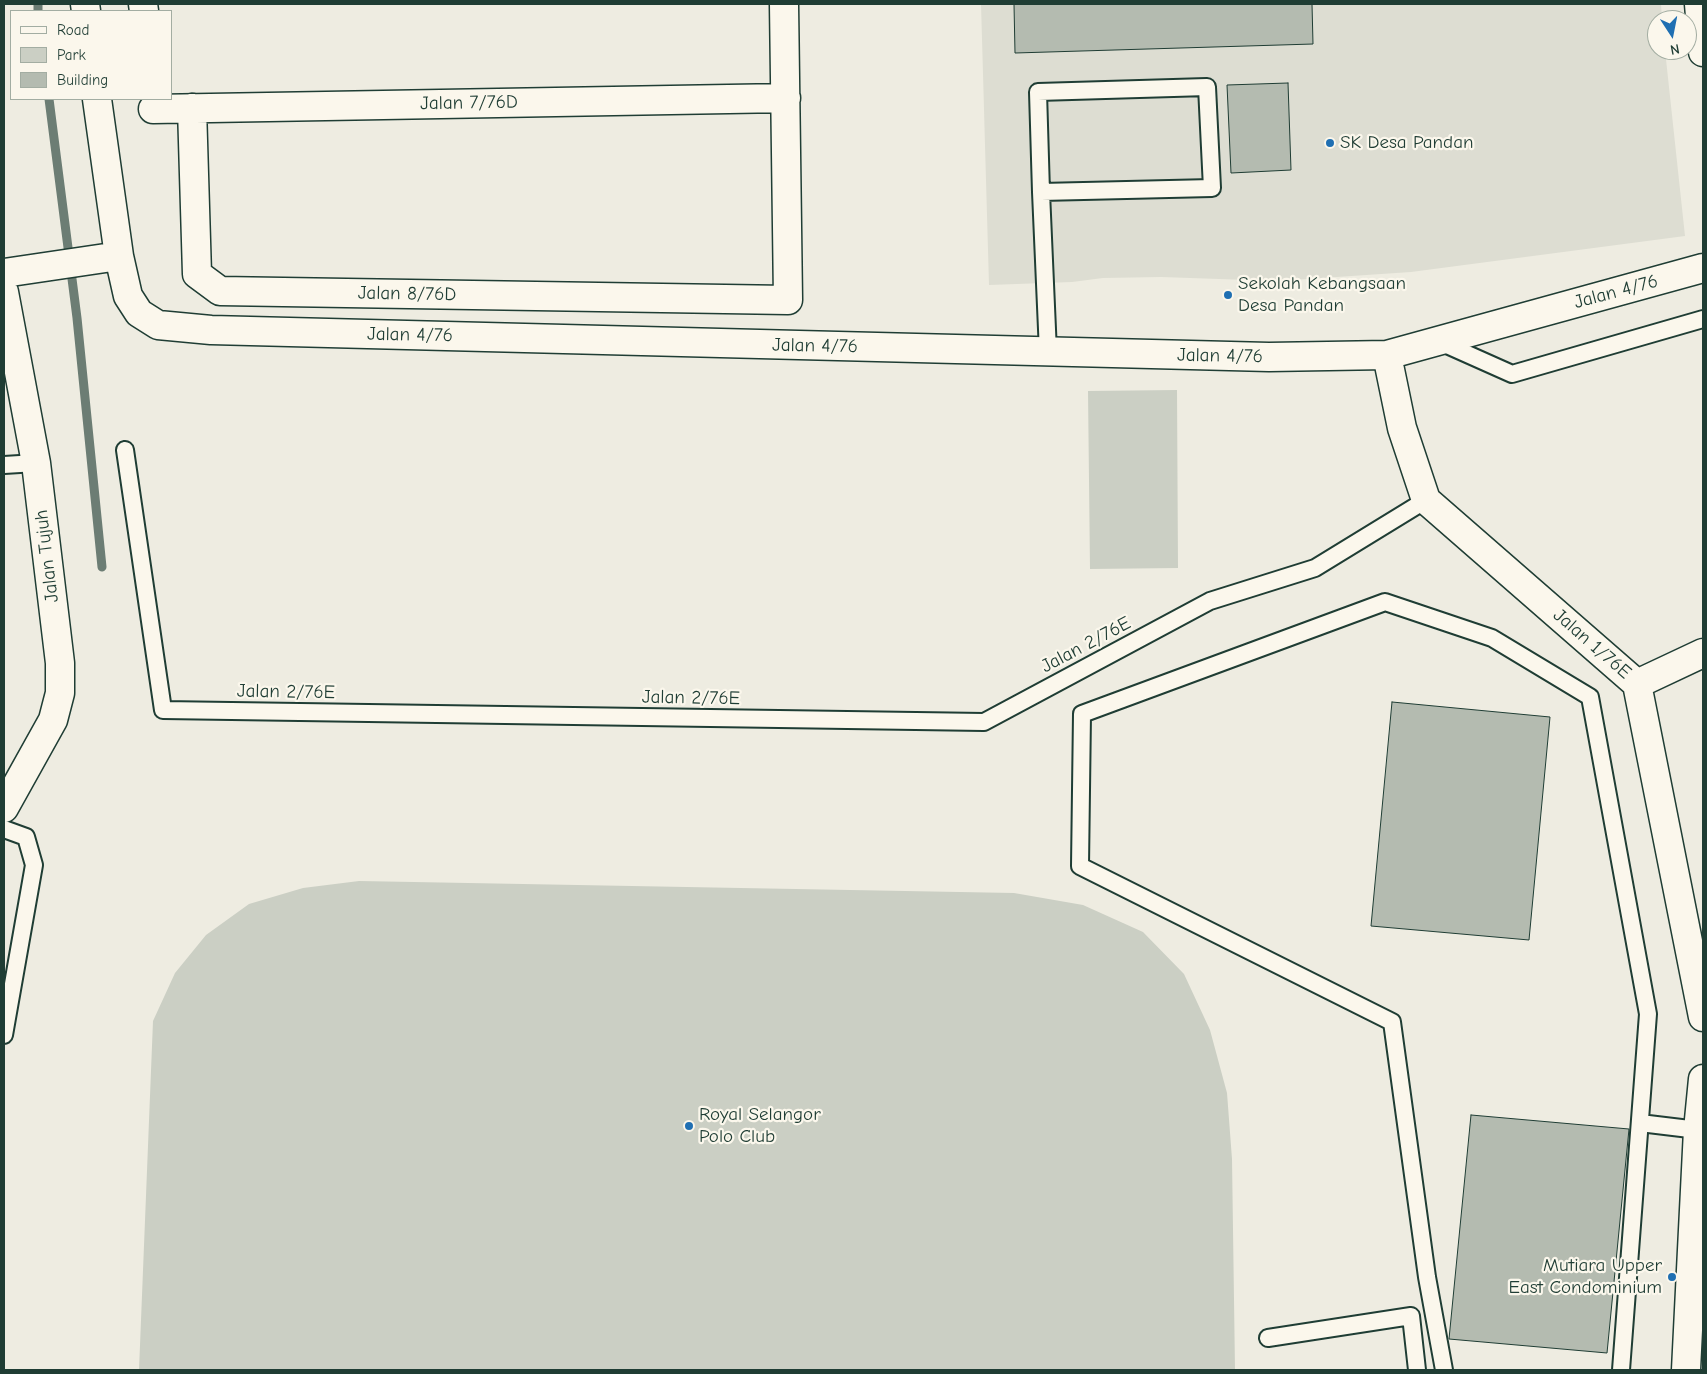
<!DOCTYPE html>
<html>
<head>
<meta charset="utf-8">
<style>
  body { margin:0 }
  #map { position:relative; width:1707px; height:1374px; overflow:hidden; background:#eeece1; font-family:"Comic Neue",sans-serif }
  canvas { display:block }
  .frame { position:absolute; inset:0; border:5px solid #1f3d34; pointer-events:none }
  .legend { position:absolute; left:10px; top:10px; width:162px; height:90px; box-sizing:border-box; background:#fbf7ec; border:1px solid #a3ada2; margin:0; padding:6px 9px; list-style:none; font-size:15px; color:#1f3d34 }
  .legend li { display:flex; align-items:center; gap:10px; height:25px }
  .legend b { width:25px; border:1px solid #a3ada2 }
  .north { position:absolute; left:1647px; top:10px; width:50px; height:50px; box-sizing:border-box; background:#fbf7ec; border:1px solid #a3ada2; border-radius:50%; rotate:169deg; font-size:14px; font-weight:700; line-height:20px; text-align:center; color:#1f3d34 }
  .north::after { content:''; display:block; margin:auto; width:18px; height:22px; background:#1f6fb2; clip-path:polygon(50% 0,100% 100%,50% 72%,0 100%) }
</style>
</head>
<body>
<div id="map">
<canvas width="1707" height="1374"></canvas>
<div class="frame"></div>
<ul class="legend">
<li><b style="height:6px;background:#fbf7ec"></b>Road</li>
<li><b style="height:14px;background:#cbcfc4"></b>Park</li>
<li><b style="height:14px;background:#b4bbb0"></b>Building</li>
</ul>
<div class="north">N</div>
</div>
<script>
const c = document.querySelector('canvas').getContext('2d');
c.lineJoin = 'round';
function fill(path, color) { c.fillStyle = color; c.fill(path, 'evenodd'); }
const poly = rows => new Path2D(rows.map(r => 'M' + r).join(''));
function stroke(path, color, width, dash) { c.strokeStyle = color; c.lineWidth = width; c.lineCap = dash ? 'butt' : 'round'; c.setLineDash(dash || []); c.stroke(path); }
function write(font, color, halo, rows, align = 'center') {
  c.font = font + ' "Comic Neue",sans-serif'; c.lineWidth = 4.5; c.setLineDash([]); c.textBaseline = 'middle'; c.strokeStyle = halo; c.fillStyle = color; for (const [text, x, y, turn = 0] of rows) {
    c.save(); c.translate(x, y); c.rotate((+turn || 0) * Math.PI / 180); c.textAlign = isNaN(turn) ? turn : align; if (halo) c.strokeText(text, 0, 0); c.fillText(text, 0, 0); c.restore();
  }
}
const built = poly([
  [981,4,1661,4,1662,20,1657,20,1657,50,1665,50,1685,236,1411,272,1277,281,1161,277,1103,278,1072,282,989,285]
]);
const green = poly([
  [1177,390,1178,568,1090,569,1088,391],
  [359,881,1014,893,1083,905,1143,932,1184,974,1210,1030,1227,1093,1232,1159,1235,1370,139,1370,153,1021,175,973,206,935,249,904,303,888]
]);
const stream = poly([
  [38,4,38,11],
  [49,99,77,318,102,567]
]);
const building = poly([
  [1014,4,1312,4,1313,44,1015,53,1014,4],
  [1288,83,1291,170,1231,173,1227,85,1288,83],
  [1392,702,1550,717,1529,940,1371,926,1392,702],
  [1471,1115,1629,1129,1607,1353,1449,1339,1471,1115]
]);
const service = poly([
  [1041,192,1212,188,1207,87,1038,92,1041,192,1048,352],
  [1438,341,1512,374,1703,319],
  [125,450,163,710,984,722,1210,601,1315,568,1426,500],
  [4,465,36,463],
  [4,829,26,837,34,865,4,1035],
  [1640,1123,1698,1130],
  [1268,1338,1411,1316,1417,1370],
  [1444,1370,1427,1277,1392,1022,1080,866,1082,714,1385,602,1492,638,1590,697,1648,1014,1621,1370]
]);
const minor = poly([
  [85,4,86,11],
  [143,4,144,11],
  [1699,4,1703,52],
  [97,99,119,256,128,296,139,313,158,325,211,330,1269,357,1387,355,1703,268],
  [192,108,197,274,220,291,788,300,784,4],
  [153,109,786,98],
  [4,273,119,256],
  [4,292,36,463,60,663,60,693,53,720,4,808],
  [1387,355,1402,428,1426,500,1637,684,1703,1017],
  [1637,684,1703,653],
  [1686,1370,1698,1130,1703,1079]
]);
const markers = [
  [1330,143,5,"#1f6fb2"],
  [1228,295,5,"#1f6fb2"],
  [689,1126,5,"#1f6fb2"],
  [1672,1277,5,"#1f6fb2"]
];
const streetNames = [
  ["Jalan 7/76D",469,103,-1],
  ["Jalan 4/76",1616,292,-15],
  ["Jalan 8/76D",407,294,1],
  ["Jalan 4/76",410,335,1],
  ["Jalan 4/76",815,346,1],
  ["Jalan 4/76",1220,356,1],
  ["Jalan Tujuh",47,556,-97],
  ["Jalan 1/76E",1592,644,41],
  ["Jalan 2/76E",1086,645,-28],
  ["Jalan 2/76E",286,692,1],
  ["Jalan 2/76E",691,698,1]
];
const poiNames = [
  ["SK Desa Pandan",1340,143],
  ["Sekolah Kebangsaan",1238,284],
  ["Desa Pandan",1238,306],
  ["Royal Selangor",699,1115],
  ["Polo Club",699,1137],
  ["Mutiara Upper",1662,1266,"right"],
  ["East Condominium",1662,1288,"right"]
];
fill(built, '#ddddd2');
fill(green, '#cbcfc4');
stroke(stream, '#6c7d74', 9);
fill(building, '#b4bbb0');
stroke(building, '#1f3d34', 1);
stroke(service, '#1f3d34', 20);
stroke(minor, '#1f3d34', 31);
stroke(service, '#fbf7ec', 16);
stroke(minor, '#fbf7ec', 28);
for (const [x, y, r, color] of markers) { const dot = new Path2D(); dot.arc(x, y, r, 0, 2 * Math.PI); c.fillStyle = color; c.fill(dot); stroke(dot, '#fbf7ec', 2); }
write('19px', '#1f3d34', '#fbf7ec', streetNames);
write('19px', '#1f3d34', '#fbf7ec', poiNames, 'left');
</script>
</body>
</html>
